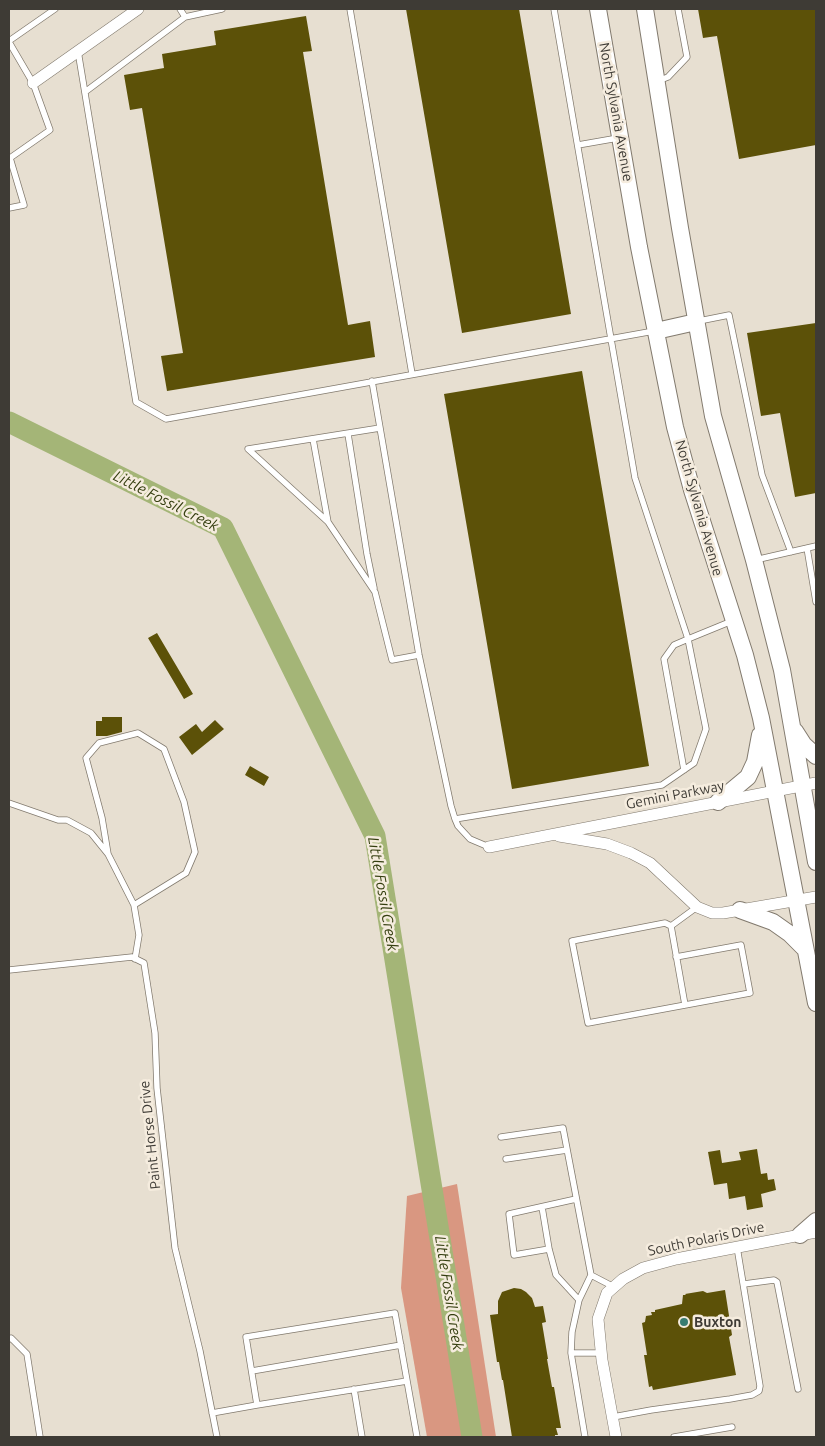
<!DOCTYPE html>
<html>
<head>
<meta charset="utf-8">
<style>
  body { margin:0 }
  #map { position:relative; width:825px; height:1446px; overflow:hidden; background:#e7dfd1; font-family:Ubuntu,sans-serif }
  canvas { display:block }
  .frame { position:absolute; inset:0; border:10px solid #3e3b35; pointer-events:none }
</style>
</head>
<body>
<div id="map">
<canvas width="825" height="1446"></canvas>
<div class="frame"></div>
</div>
<script>
const c = document.querySelector('canvas').getContext('2d');
c.lineJoin = 'round';
function fill(path, color) { c.fillStyle = color; c.fill(path, 'evenodd'); }
const poly = rows => new Path2D(rows.map(r => 'M' + r).join(''));
function stroke(path, color, width, dash) { c.strokeStyle = color; c.lineWidth = width; c.lineCap = dash ? 'butt' : 'round'; c.setLineDash(dash || []); c.stroke(path); }
function write(font, color, halo, rows, align = 'center') {
  c.font = font + ' Ubuntu,sans-serif'; c.lineWidth = 5; c.setLineDash([]); c.textBaseline = 'middle'; c.strokeStyle = halo; c.fillStyle = color; for (const [text, x, y, turn = 0] of rows) {
    c.save(); c.translate(x, y); c.rotate((+turn || 0) * Math.PI / 180); c.textAlign = isNaN(turn) ? turn : align; if (halo) c.strokeText(text, 0, 0); c.fillText(text, 0, 0); c.restore();
  }
}
const forest = poly([
  [457,1184,496,1437,427,1437,401,1288,407,1196]
]);
const river = poly([
  [9,422,223,528,375,836,472,1437]
]);
const building = poly([
  [406,9,519,9,571,314,462,333],
  [698,9,816,9,816,145,739,159,717,36,703,38],
  [306,16,312,51,303,52,348,325,370,321,375,357,167,391,161,356,183,353,142,108,130,110,124,75,164,68,162,54,216,45,214,31],
  [816,323,816,493,795,497,780,413,761,416,747,333],
  [582,371,649,766,512,789,444,394],
  [157,633,193,694,184,699,148,638],
  [102,717,122,717,122,732,107,736,96,736,96,721,102,721],
  [215,720,224,729,192,755,179,737,196,724,202,732],
  [250,766,269,777,264,786,245,775],
  [757,1149,761,1174,767,1173,768,1180,774,1179,776,1190,761,1194,763,1207,747,1210,745,1196,729,1199,727,1183,714,1185,708,1152,720,1150,722,1163,741,1160,739,1152],
  [514,1288,521,1289,526,1292,532,1298,535,1307,543,1306,546,1322,542,1323,548,1359,547,1359,552,1387,554,1387,561,1428,556,1428,558,1435,555,1435,555,1437,512,1437,503,1380,502,1380,499,1362,497,1362,490,1315,498,1314,498,1301,502,1292],
  [725,1290,732,1335,729,1337,736,1375,653,1390,652,1386,649,1387,644,1355,647,1355,642,1323,645,1322,646,1316,652,1315,651,1312,655,1312,655,1310,682,1304,683,1295,686,1295,685,1294,703,1291,707,1293]
]);
const lane = poly([
  [180,9,185,17],
  [350,9,412,374],
  [554,9,635,478,688,639,732,621],
  [9,41,55,9],
  [9,42,33,83,50,130,10,158,24,205,9,208],
  [78,51,136,402,166,419,654,331],
  [658,81,668,77,687,57,678,9],
  [85,92,185,17,222,9],
  [578,145,618,138],
  [699,321,729,315,762,475,791,552],
  [372,381,419,655,451,806,455,819,662,785,694,763,706,729,688,639,674,645,664,659,684,770],
  [380,428,248,449,328,522,375,592,392,660,419,655],
  [348,434,367,554,374,588],
  [313,439,328,522],
  [807,548,816,602],
  [755,560,816,546],
  [9,803,58,820,67,820,91,833,108,854,134,905,139,935,135,959],
  [455,819,458,826,470,839,489,847],
  [108,854,102,818,86,758,99,743,138,733,164,749,184,802,195,852,186,873,134,905],
  [671,926,665,923,572,941,588,1023,750,993,741,945,676,957],
  [9,970,132,957,144,963,155,1033,157,1088,175,1248,200,1351,217,1437],
  [685,1005,671,926,697,907],
  [501,1137,563,1128,591,1275,579,1300,572,1332,571,1353,585,1437],
  [506,1159,567,1150],
  [542,1207,549,1249,556,1275,579,1300],
  [549,1249,514,1255,509,1214,576,1199],
  [591,1275,614,1287],
  [744,1284,774,1280,777,1282,798,1389],
  [9,1339,11,1338,27,1354,40,1437],
  [571,1353,601,1353],
  [252,1371,401,1345],
  [354,1389,362,1437],
  [257,1405,407,1381],
  [212,1413,257,1405,246,1337,395,1313,417,1437],
  [613,1417,651,1410,730,1399,752,1395,759,1391,760,1386,737,1247],
  [674,1437,732,1427]
]);
const street = poly([
  [33,83,138,9],
  [559,836,607,844,631,853,650,863,697,907,712,913,723,913,816,897],
  [489,847,816,783],
  [616,1437,602,1360,598,1319,607,1293,623,1279,643,1268,676,1259,816,1232]
]);
const secondary = poly([
  [598,9,639,247,675,427,692,490,745,655,761,718,816,1003],
  [645,9,680,228,713,416,754,560,782,670,816,862],
  [656,331,696,322],
  [795,731,804,745,816,756],
  [718,802,748,777,755,762,760,735],
  [740,910,773,922,790,934,805,949],
  [800,1235,816,1221]
]);
const markers = [
  [684,1322,5,"#377c71"]
];
const streetNames = [
  ["North Sylvania Avenue",616,112,80],
  ["North Sylvania Avenue",699,508,74],
  ["Gemini Parkway",675,795,-11],
  ["Paint Horse Drive",150,1135,-96],
  ["South Polaris Drive",706,1239,-12]
];
const poiNames = [
  ["Buxton",694,1322]
];
const waterNames = [
  ["Little Fossil Creek",166,501,27],
  ["Little Fossil Creek",383,894,80],
  ["Little Fossil Creek",449,1293,81]
];
fill(forest, '#d99781');
stroke(river, '#a4b577', 21);
fill(building, '#5c5108');
stroke(lane, '#827a6e', 7);
stroke(street, '#827a6e', 12);
stroke(secondary, '#827a6e', 18);
stroke(lane, '#fff', 5.5);
stroke(street, '#fff', 11);
stroke(secondary, '#fff', 16);
for (const [x, y, r, color] of markers) { const dot = new Path2D(); dot.arc(x, y, r, 0, 2 * Math.PI); c.fillStyle = color; c.fill(dot); stroke(dot, '#f5ecde', 2); }
write('14px', '#3e3b35', '#f5ecde', streetNames);
write('bold 14px', '#3e3b35', '#f5ecde', poiNames, 'left');
write('italic 15px', '#343e0f', '#f5ecde', waterNames);
</script>
</body>
</html>
